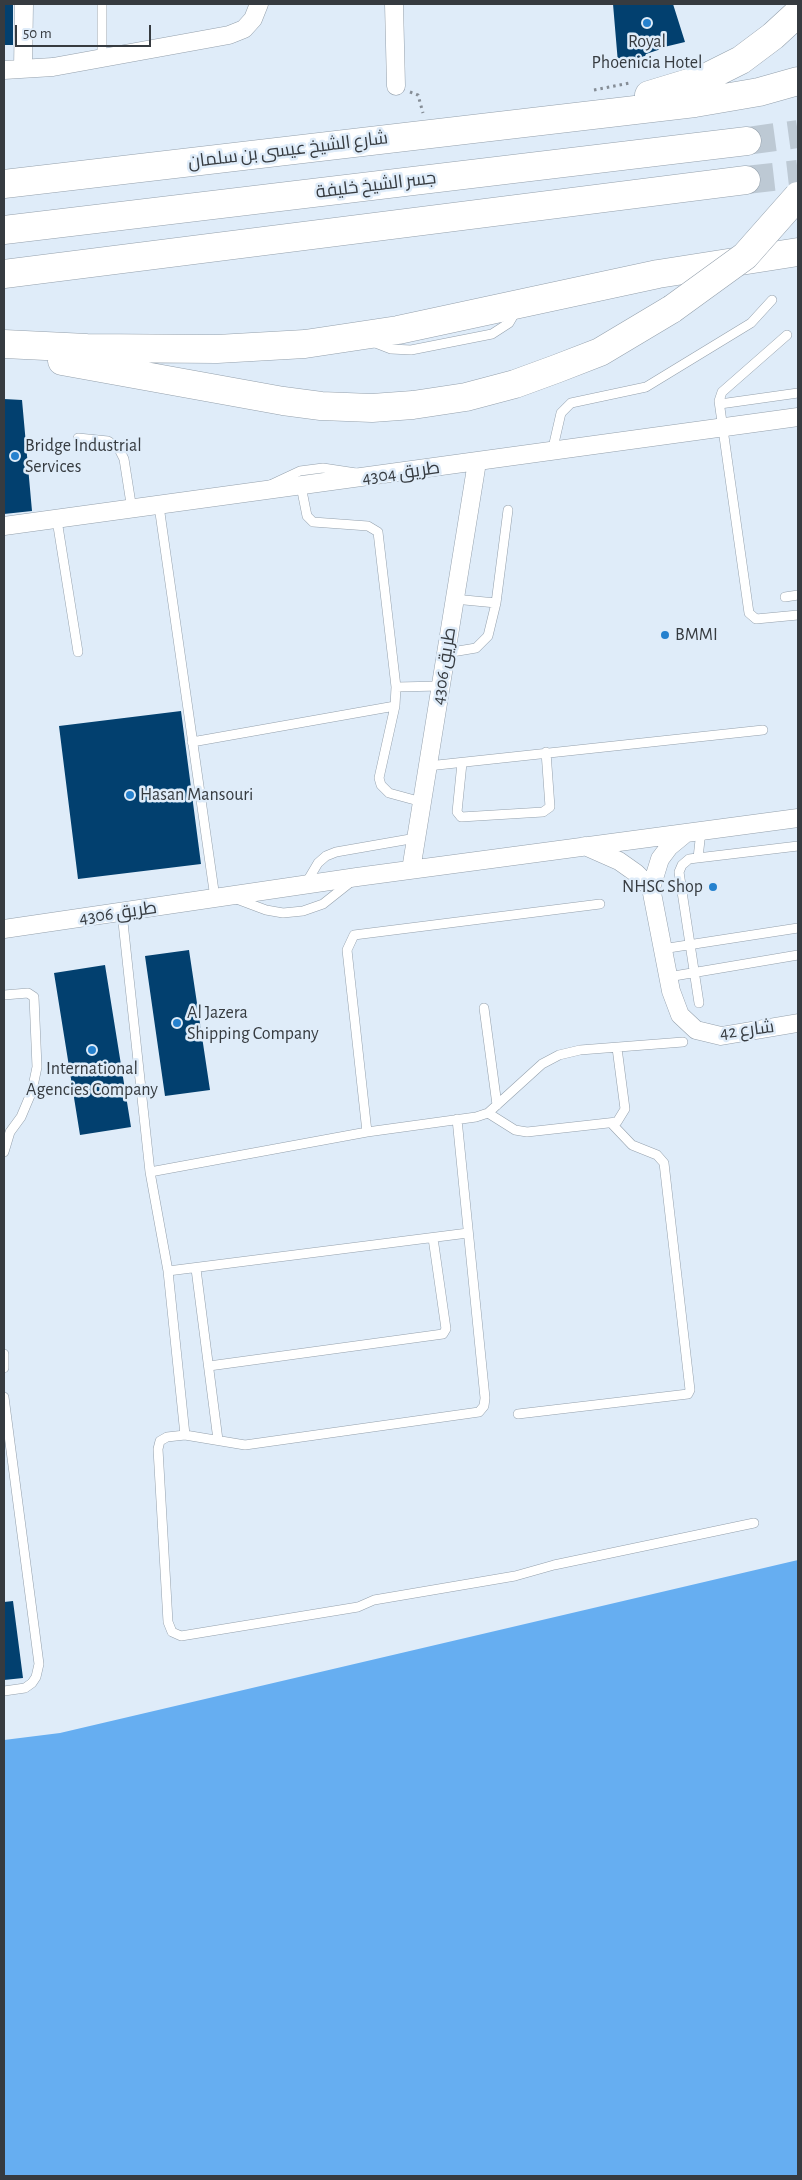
<!DOCTYPE html>
<html>
<head>
<meta charset="utf-8">
<style>
  body { margin:0 }
  #map { position:relative; width:802px; height:2180px; overflow:hidden; background:#dfecf9; font-family:"Alegreya Sans",sans-serif }
  canvas { display:block }
  .frame { position:absolute; inset:0; border:5px solid #363b40; pointer-events:none }
  .scale { position:absolute; left:15px; top:25px; width:136px; height:22px; box-sizing:border-box; border:2px solid #363b40; border-top:0; padding-left:6px; font-size:15px; line-height:18px; white-space:nowrap; color:#363b40; -webkit-text-stroke:4px #dfecf9; paint-order:stroke }
</style>
</head>
<body>
<div id="map">
<canvas width="802" height="2180"></canvas>
<div class="frame"></div>
<div class="scale">50 m</div>
</div>
<script>
const c = document.querySelector('canvas').getContext('2d');
c.lineJoin = 'round';
function fill(path, color) { c.fillStyle = color; c.fill(path, 'evenodd'); }
const poly = rows => new Path2D(rows.map(r => 'M' + r).join(''));
function stroke(path, color, width, dash) { c.strokeStyle = color; c.lineWidth = width; c.lineCap = dash ? 'butt' : 'round'; c.setLineDash(dash || []); c.stroke(path); }
function write(font, color, halo, rows, align = 'center') {
  c.font = font + ' "Alegreya Sans",Cairo,sans-serif'; c.lineWidth = 5; c.setLineDash([]); c.textBaseline = 'middle'; c.strokeStyle = halo; c.fillStyle = color; for (const [text, x, y, turn = 0] of rows) {
    c.save(); c.translate(x, y); c.rotate((+turn || 0) * Math.PI / 180); c.textAlign = isNaN(turn) ? turn : align; if (halo) c.strokeText(text, 0, 0); c.fillText(text, 0, 0); c.restore();
  }
}
const water = poly([
  [798,1560,798,2176,4,2176,4,1740,60,1733]
]);
const building = poly([
  [4,4,13,4,13,45,4,45],
  [613,4,673,4,685,42,660,48,658,50,646,54,645,56,618,63],
  [4,399,22,400,32,511,4,514],
  [181,711,201,864,78,879,59,726],
  [189,950,210,1090,165,1096,145,956],
  [105,965,131,1127,80,1135,54,973],
  [13,1601,23,1678,4,1680,4,1602]
]);
const motorwayTunnel = poly([
  [747,141,798,134],
  [746,180,798,174]
]);
const path = poly([
  [594,90,630,83],
  [410,92,418,95,423,113]
]);
const service = poly([
  [102,58,102,4],
  [787,335,722,392,719,401,749,613,756,619,798,615],
  [373,342,391,349,411,350,492,334,509,323,516,311],
  [720,404,798,393],
  [78,438,108,441,118,447,124,459,132,510],
  [552,452,561,413,571,403,646,387,751,323,772,300],
  [270,485,300,471,323,468,356,473],
  [301,486,307,516,313,522,368,526,378,532,396,687,395,706,379,778,381,785,389,793,422,802],
  [159,506,215,898],
  [57,520,78,652],
  [785,597,798,595],
  [454,599,496,603],
  [446,653,476,648,488,636,496,603,508,510],
  [396,687,441,686],
  [192,742,395,706],
  [462,763,457,812,461,817,543,812,550,807,546,752],
  [428,766,763,730],
  [698,858,701,831],
  [305,885,318,863,326,856,336,852,416,838],
  [234,898,266,910,283,913,303,911,323,904,352,881],
  [122,913,150,1172,168,1271,185,1435,167,1437,160,1441,158,1449,168,1622,172,1632,181,1636,358,1607,374,1600,515,1576,554,1565,754,1523],
  [662,949,798,928],
  [668,977,798,955],
  [4,995,28,993,34,997,37,1067,32,1091,21,1117,10,1132,4,1152],
  [699,1003,679,872,682,865,689,859,798,846],
  [484,1008,497,1105],
  [488,1113,515,1130,527,1132,617,1122,625,1109,617,1048],
  [367,1132,347,950,354,935,600,904],
  [150,1172,367,1132,476,1117,488,1113,542,1064,559,1055,580,1050,683,1042],
  [196,1269,218,1440],
  [168,1271,468,1233],
  [4,1354,4,1368],
  [209,1366,443,1334,446,1329,433,1238],
  [4,1397,39,1664,36,1677,32,1683,25,1688,4,1691],
  [518,1414,688,1394,690,1390,664,1163,657,1155,632,1145,612,1124],
  [185,1435,245,1445,479,1412,484,1406,485,1398,457,1119]
]);
const minor = poly([
  [394,4,396,86],
  [23,69,24,4],
  [4,70,53,67,229,35,244,29,253,19,259,4],
  [4,526,798,417],
  [686,833,669,847,660,859,651,888,671,991,680,1015,696,1030,721,1036,798,1023],
  [585,846,619,861,636,873,651,888],
  [411,870,477,462],
  [4,929,357,877,798,818]
]);
const motorway = poly([
  [649,95,705,78,741,60,773,36,798,13],
  [4,184,695,103,759,92,798,81],
  [4,230,747,141],
  [4,274,746,180],
  [4,344,87,348,217,349,305,344,398,330,658,274,798,252],
  [62,361,283,401,321,406,372,408,413,405,466,397,515,384,556,369,600,352,672,309]
]);
const motorwayBridge = poly([
  [672,309,745,256,798,196]
]);
const markers = [
  [647,23,5,"#2581ce"],
  [15,456,5,"#2581ce"],
  [665,635,5,"#2581ce"],
  [130,795,5,"#2581ce"],
  [713,887,5,"#2581ce"],
  [177,1023,5,"#2581ce"],
  [92,1050,5,"#2581ce"]
];
const poiNames = [
  ["Royal",647,42,"center"],
  ["Phoenicia Hotel",647,63,"center"],
  ["Bridge Industrial",25,446],
  ["Services",25,467],
  ["BMMI",675,635],
  ["Hasan Mansouri",140,795],
  ["NHSC Shop",703,887,"right"],
  ["Al Jazera",187,1013],
  ["Shipping Company",187,1034],
  ["International",92,1069,"center"],
  ["Agencies Company",92,1090,"center"]
];
const streetNames = [
  ["شارع الشيخ عيسى بن سلمان",288,150,-7],
  ["جسر الشيخ خليفة",376,185,-7],
  ["طريق 4304",401,473,-8],
  ["طريق 4306",444,666,-81],
  ["طريق 4306",118,913,-8],
  ["شارع 42",747,1030,-7]
];
fill(water, '#66aef1');
fill(building, '#02406f');
stroke(motorwayTunnel, '#bdc9d4', 28, [28, 14]);
stroke(service, '#94a0ac', 10);
stroke(minor, '#94a0ac', 19);
stroke(motorway, '#94a0ac', 29);
stroke(path, '#858d96', 3, [2.5, 4]);
stroke(service, '#fff', 9);
stroke(minor, '#fff', 18);
stroke(motorway, '#fff', 28);
stroke(motorwayBridge, '#94a0ac', 29, []);
stroke(motorwayBridge, '#fff', 28);
for (const [x, y, r, color] of markers) { const dot = new Path2D(); dot.arc(x, y, r, 0, 2 * Math.PI); c.fillStyle = color; c.fill(dot); stroke(dot, '#dfecf9', 2); }
write('18px', '#363b40', '#dfecf9', poiNames, 'left');
write('18px', '#363b40', '#dfecf9', streetNames);
</script>
</body>
</html>
